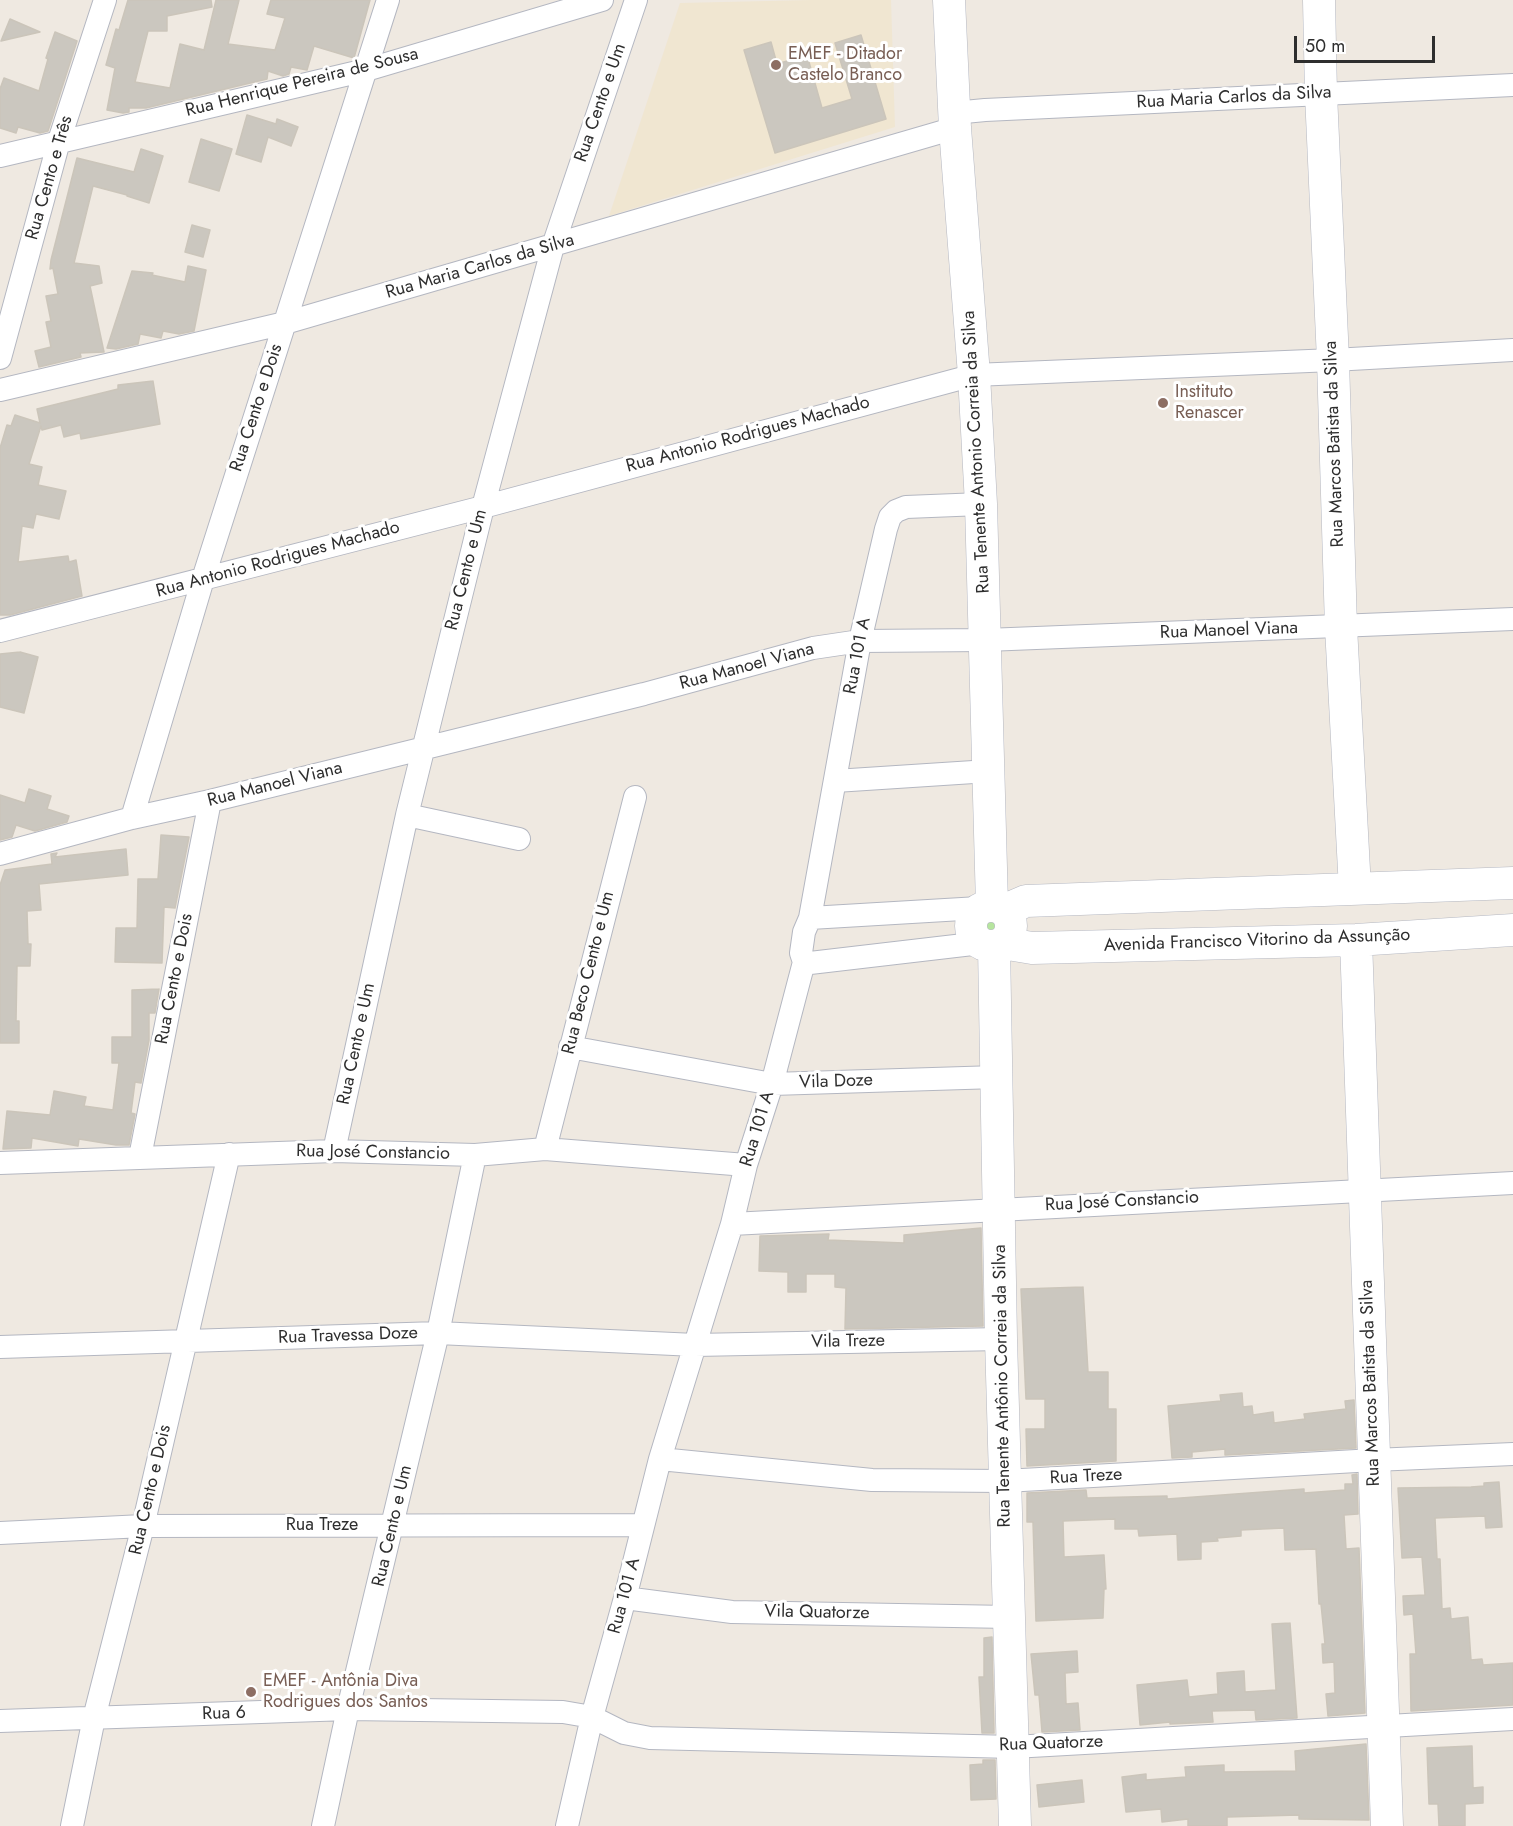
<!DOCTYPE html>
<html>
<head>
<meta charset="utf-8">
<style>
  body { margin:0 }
  #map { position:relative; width:1513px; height:1826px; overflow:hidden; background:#efe9e1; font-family:Jost,sans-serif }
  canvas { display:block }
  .scale { position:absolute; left:1294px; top:36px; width:141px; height:27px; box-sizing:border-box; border:3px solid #2e2e2e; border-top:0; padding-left:8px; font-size:18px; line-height:21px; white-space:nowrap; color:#2e2e2e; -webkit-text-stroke:4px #fff; paint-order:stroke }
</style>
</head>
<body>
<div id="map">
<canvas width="1513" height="1826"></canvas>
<div class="scale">50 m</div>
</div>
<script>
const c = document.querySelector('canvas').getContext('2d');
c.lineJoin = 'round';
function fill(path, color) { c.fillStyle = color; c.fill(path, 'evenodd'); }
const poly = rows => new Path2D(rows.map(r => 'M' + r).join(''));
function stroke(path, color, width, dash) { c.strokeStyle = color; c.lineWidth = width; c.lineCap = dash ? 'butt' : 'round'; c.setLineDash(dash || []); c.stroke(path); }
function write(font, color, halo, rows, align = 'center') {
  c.font = font + ' Jost,sans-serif'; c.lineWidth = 6; c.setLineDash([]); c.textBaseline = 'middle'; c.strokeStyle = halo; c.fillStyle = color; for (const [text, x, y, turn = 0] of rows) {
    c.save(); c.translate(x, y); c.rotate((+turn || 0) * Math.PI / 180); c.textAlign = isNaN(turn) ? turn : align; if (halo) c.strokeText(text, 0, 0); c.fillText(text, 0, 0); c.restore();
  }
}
const education = poly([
  [811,0,891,0,895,127,609,216,680,3]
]);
const green = poly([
  [982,913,1007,925,1003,935,978,933,976,922]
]);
const building = poly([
  [128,0,211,0,212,7,167,16,167,31,148,31,135,82,170,88,180,44,204,50,216,0,239,0,228,44,275,50,285,18,267,14,271,0,370,0,354,58,314,46,307,70,291,67,289,74,283,76,268,71,267,79,146,108,129,108,129,112,123,113,107,110,115,68,106,65,116,29,119,30,128,0],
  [10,19,40,32,1,41,10,19],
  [55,32,77,41,48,131,40,133,18,127,16,133,0,128,0,89,4,78,39,91,48,59,46,58,55,32],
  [861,35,886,119,775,153,744,50,771,42,777,64,807,55,822,108,852,99,835,43,861,35],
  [247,115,276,124,277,119,298,127,291,146,268,137,261,162,236,154,247,115],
  [201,139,232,149,219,191,189,182,201,139],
  [141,149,163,156,149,203,127,196,127,195,93,186,74,263,99,266,102,283,90,286,104,352,80,353,81,357,39,367,35,351,51,347,46,322,51,321,46,296,58,294,53,268,50,269,51,260,77,158,134,172,141,149],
  [192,225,210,230,203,257,185,252,192,225],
  [188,266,206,270,194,331,179,334,163,331,161,338,140,334,138,344,116,349,107,348,132,271,153,273,152,275,185,282,188,266],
  [153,381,160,424,81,439,80,433,64,437,61,425,42,430,41,426,29,464,42,467,38,485,66,491,59,519,36,514,33,528,22,526,18,562,68,556,69,562,76,560,82,596,10,615,0,615,0,448,7,425,11,426,15,415,40,423,37,409,118,389,118,385,153,381],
  [20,652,38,657,24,713,0,707,0,654,20,652],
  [29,789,51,796,47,809,69,816,67,822,35,831,16,825,12,837,0,840,0,795,25,803,29,789],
  [161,835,189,837,175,908,164,907,162,963,115,962,116,928,137,928,138,879,158,879,161,835],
  [126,849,128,875,39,884,41,910,27,911,28,944,31,944,30,966,17,966,16,1021,19,1021,19,1043,0,1043,0,885,5,870,52,864,51,854,57,853,55,857,126,849],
  [159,989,155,1013,149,1013,149,1040,141,1083,135,1082,131,1113,135,1114,129,1145,116,1145,79,1139,78,1146,32,1138,31,1148,3,1149,7,1111,50,1115,54,1091,86,1097,84,1106,113,1110,119,1063,112,1063,112,1037,132,1037,132,990,159,989],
  [981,1228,983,1326,845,1329,846,1288,835,1287,835,1274,806,1274,806,1292,788,1292,788,1272,759,1271,760,1236,829,1234,828,1240,904,1243,904,1235,981,1228],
  [1083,1287,1088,1372,1108,1372,1108,1409,1116,1409,1116,1461,1027,1466,1026,1429,1045,1429,1045,1399,1026,1399,1021,1289,1083,1287],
  [1242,1393,1243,1407,1252,1406,1253,1415,1273,1412,1274,1423,1305,1419,1304,1414,1346,1409,1345,1401,1354,1400,1356,1448,1225,1455,1225,1449,1192,1452,1192,1457,1172,1458,1168,1406,1221,1401,1220,1395,1242,1393],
  [1357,1474,1358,1514,1344,1515,1346,1549,1359,1548,1365,1713,1328,1716,1326,1694,1335,1693,1334,1662,1323,1663,1322,1644,1325,1644,1321,1604,1319,1604,1316,1549,1285,1550,1284,1528,1241,1530,1241,1536,1217,1538,1218,1541,1201,1542,1201,1559,1178,1560,1177,1534,1139,1536,1138,1529,1115,1529,1115,1519,1063,1521,1064,1557,1104,1555,1106,1589,1104,1589,1103,1618,1036,1621,1033,1522,1027,1522,1027,1493,1086,1490,1087,1498,1167,1496,1167,1499,1304,1489,1304,1493,1345,1490,1345,1484,1353,1484,1352,1475,1357,1474],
  [1499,1482,1502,1527,1486,1528,1485,1516,1435,1518,1437,1559,1440,1559,1442,1609,1450,1608,1451,1619,1468,1617,1471,1660,1482,1659,1483,1665,1513,1663,1513,1705,1411,1711,1410,1654,1416,1654,1413,1614,1404,1615,1403,1596,1425,1595,1422,1557,1402,1558,1398,1488,1471,1487,1484,1486,1484,1483,1499,1482],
  [1290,1623,1297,1718,1256,1720,1255,1710,1212,1711,1213,1722,1170,1724,1170,1722,1140,1725,1137,1685,1187,1680,1189,1697,1218,1694,1217,1673,1244,1671,1245,1692,1276,1690,1272,1624,1290,1623],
  [992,1637,994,1733,982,1733,979,1677,984,1677,984,1638,992,1637],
  [1077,1651,1078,1672,1065,1673,1066,1704,1078,1703,1080,1730,1042,1732,1039,1695,1035,1695,1031,1654,1077,1651],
  [1366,1744,1369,1820,1299,1819,1299,1815,1227,1817,1227,1826,1188,1826,1188,1819,1162,1822,1161,1809,1126,1812,1122,1777,1146,1774,1146,1780,1186,1777,1185,1767,1224,1765,1224,1772,1296,1771,1295,1751,1366,1744],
  [1472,1746,1473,1788,1483,1787,1483,1803,1465,1804,1465,1826,1439,1826,1438,1804,1429,1804,1427,1748,1472,1746],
  [983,1760,995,1760,996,1799,971,1800,970,1765,983,1764,983,1760],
  [1082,1780,1084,1802,1039,1807,1037,1785,1082,1780]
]);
const minor = poly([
  [954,113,985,110,1513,85],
  [0,156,366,70,602,0],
  [0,358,59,141,105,0],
  [0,390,285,323,955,128],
  [0,631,483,507,974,375,1333,360,1513,350],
  [835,781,989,771],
  [407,815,519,839],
  [132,818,203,579,388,0],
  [0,854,132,818,210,801,644,694,813,648,860,641,986,640,1513,619],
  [810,918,979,908],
  [804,962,810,963,981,943],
  [570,1047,772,1084,997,1077],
  [545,1149,635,797],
  [334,1151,407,815,483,507,553,246,636,0],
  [140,1157,210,801],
  [0,1163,334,1151,475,1155,545,1149,746,1165],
  [732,1224,1513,1183],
  [0,1347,438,1333,695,1345,1001,1339],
  [660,1459,872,1480,1005,1481,1374,1460,1513,1454],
  [0,1533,143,1526,643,1525],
  [625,1598,732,1612,1009,1617],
  [0,1721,348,1709,563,1712,592,1717,624,1733,650,1738,1013,1747,1513,1719],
  [72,1826,94,1718,143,1526,229,1154],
  [323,1826,348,1709,438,1333,475,1155],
  [567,1826,592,1717,625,1598,660,1459,732,1224,746,1165,772,1084,804,962,801,953,804,932,810,918,860,641,886,529,890,517,896,511,906,507,981,504]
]);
const secondary = poly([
  [949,0,955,128,974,375,981,504,992,905],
  [1319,0,1321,94,1333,360,1341,627,1355,889],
  '971 926a20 20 0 1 1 40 0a20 20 0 1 1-40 0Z',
  [1005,910,1026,901,1513,883],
  [1356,940,1387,1826],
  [1002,943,1032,948,1356,940,1513,930],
  [994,946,1001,1339,1015,1826]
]);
const markers = [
  [776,65,6,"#8d6e63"],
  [1163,403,6,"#8d6e63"],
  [251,1692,6,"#8d6e63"]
];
const educationNames = [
  ["EMEF - Ditador",788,55],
  ["Castelo Branco",788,76],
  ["Instituto",1175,393],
  ["Renascer",1175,414],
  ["EMEF - Antônia Diva",263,1682],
  ["Rodrigues dos Santos",263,1703]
];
const streetNames = [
  ["Rua Henrique Pereira de Sousa",302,83,-14],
  ["Rua Maria Carlos da Silva",1234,98,-3],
  ["Rua Cento e Um",601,103,-71],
  ["Rua Cento e Três",50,178,-74],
  ["Rua Maria Carlos da Silva",480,267,-16],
  ["Rua Cento e Dois",257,408,-72],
  ["Rua Antonio Rodrigues Machado",748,435,-15],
  ["Rua Marcos Batista da Silva",1335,444,-92],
  ["Rua Tenente Antonio Correia da Silva",977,452,-93],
  ["Rua Antonio Rodrigues Machado",278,560,-15],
  ["Rua Cento e Um",467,570,-76],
  ["Rua Manoel Viana",1229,631,-2],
  ["Rua 101 A",858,656,-79],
  ["Rua Manoel Viana",747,667,-15],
  ["Rua Manoel Viana",275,785,-14],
  ["Avenida Francisco Vitorino da Assunção",1257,941,-2],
  ["Rua Beco Cento e Um",589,973,-76],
  ["Rua Cento e Dois",175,979,-79],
  ["Rua Cento e Um",357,1044,-78],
  ["Vila Doze",836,1082,-2],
  ["Rua 101 A",758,1129,-73],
  ["Rua José Constancio",373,1153,1],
  ["Rua José Constancio",1122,1202,-3],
  ["Rua Travessa Doze",348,1336,-2],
  ["Vila Treze",848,1342,-1],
  ["Rua Marcos Batista da Silva",1371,1383,-92],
  ["Rua Tenente Antônio Correia da Silva",1003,1386,-91],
  ["Rua Treze",1086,1477,-3],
  ["Rua Cento e Dois",151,1490,-77],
  ["Rua Treze",322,1526],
  ["Rua Cento e Um",393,1526,-77],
  ["Rua 101 A",625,1596,-75],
  ["Vila Quatorze",817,1613,1],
  ["Rua 6",224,1714,-2],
  ["Rua Quatorze",1051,1744,-2]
];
fill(education, '#f0e6d1');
fill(green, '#b6e59e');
fill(building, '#cbc7bf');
stroke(building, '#cbc5ba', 1.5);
stroke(minor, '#b4b7c1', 24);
stroke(secondary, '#b4b7c1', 33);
stroke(minor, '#fff', 22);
stroke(secondary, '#fff', 32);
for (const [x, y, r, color] of markers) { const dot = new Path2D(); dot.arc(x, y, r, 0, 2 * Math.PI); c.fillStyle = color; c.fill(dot); stroke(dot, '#fff', 2); }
write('18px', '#785e54', '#fff', educationNames, 'left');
write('18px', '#2e2e2e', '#fff', streetNames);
</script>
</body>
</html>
